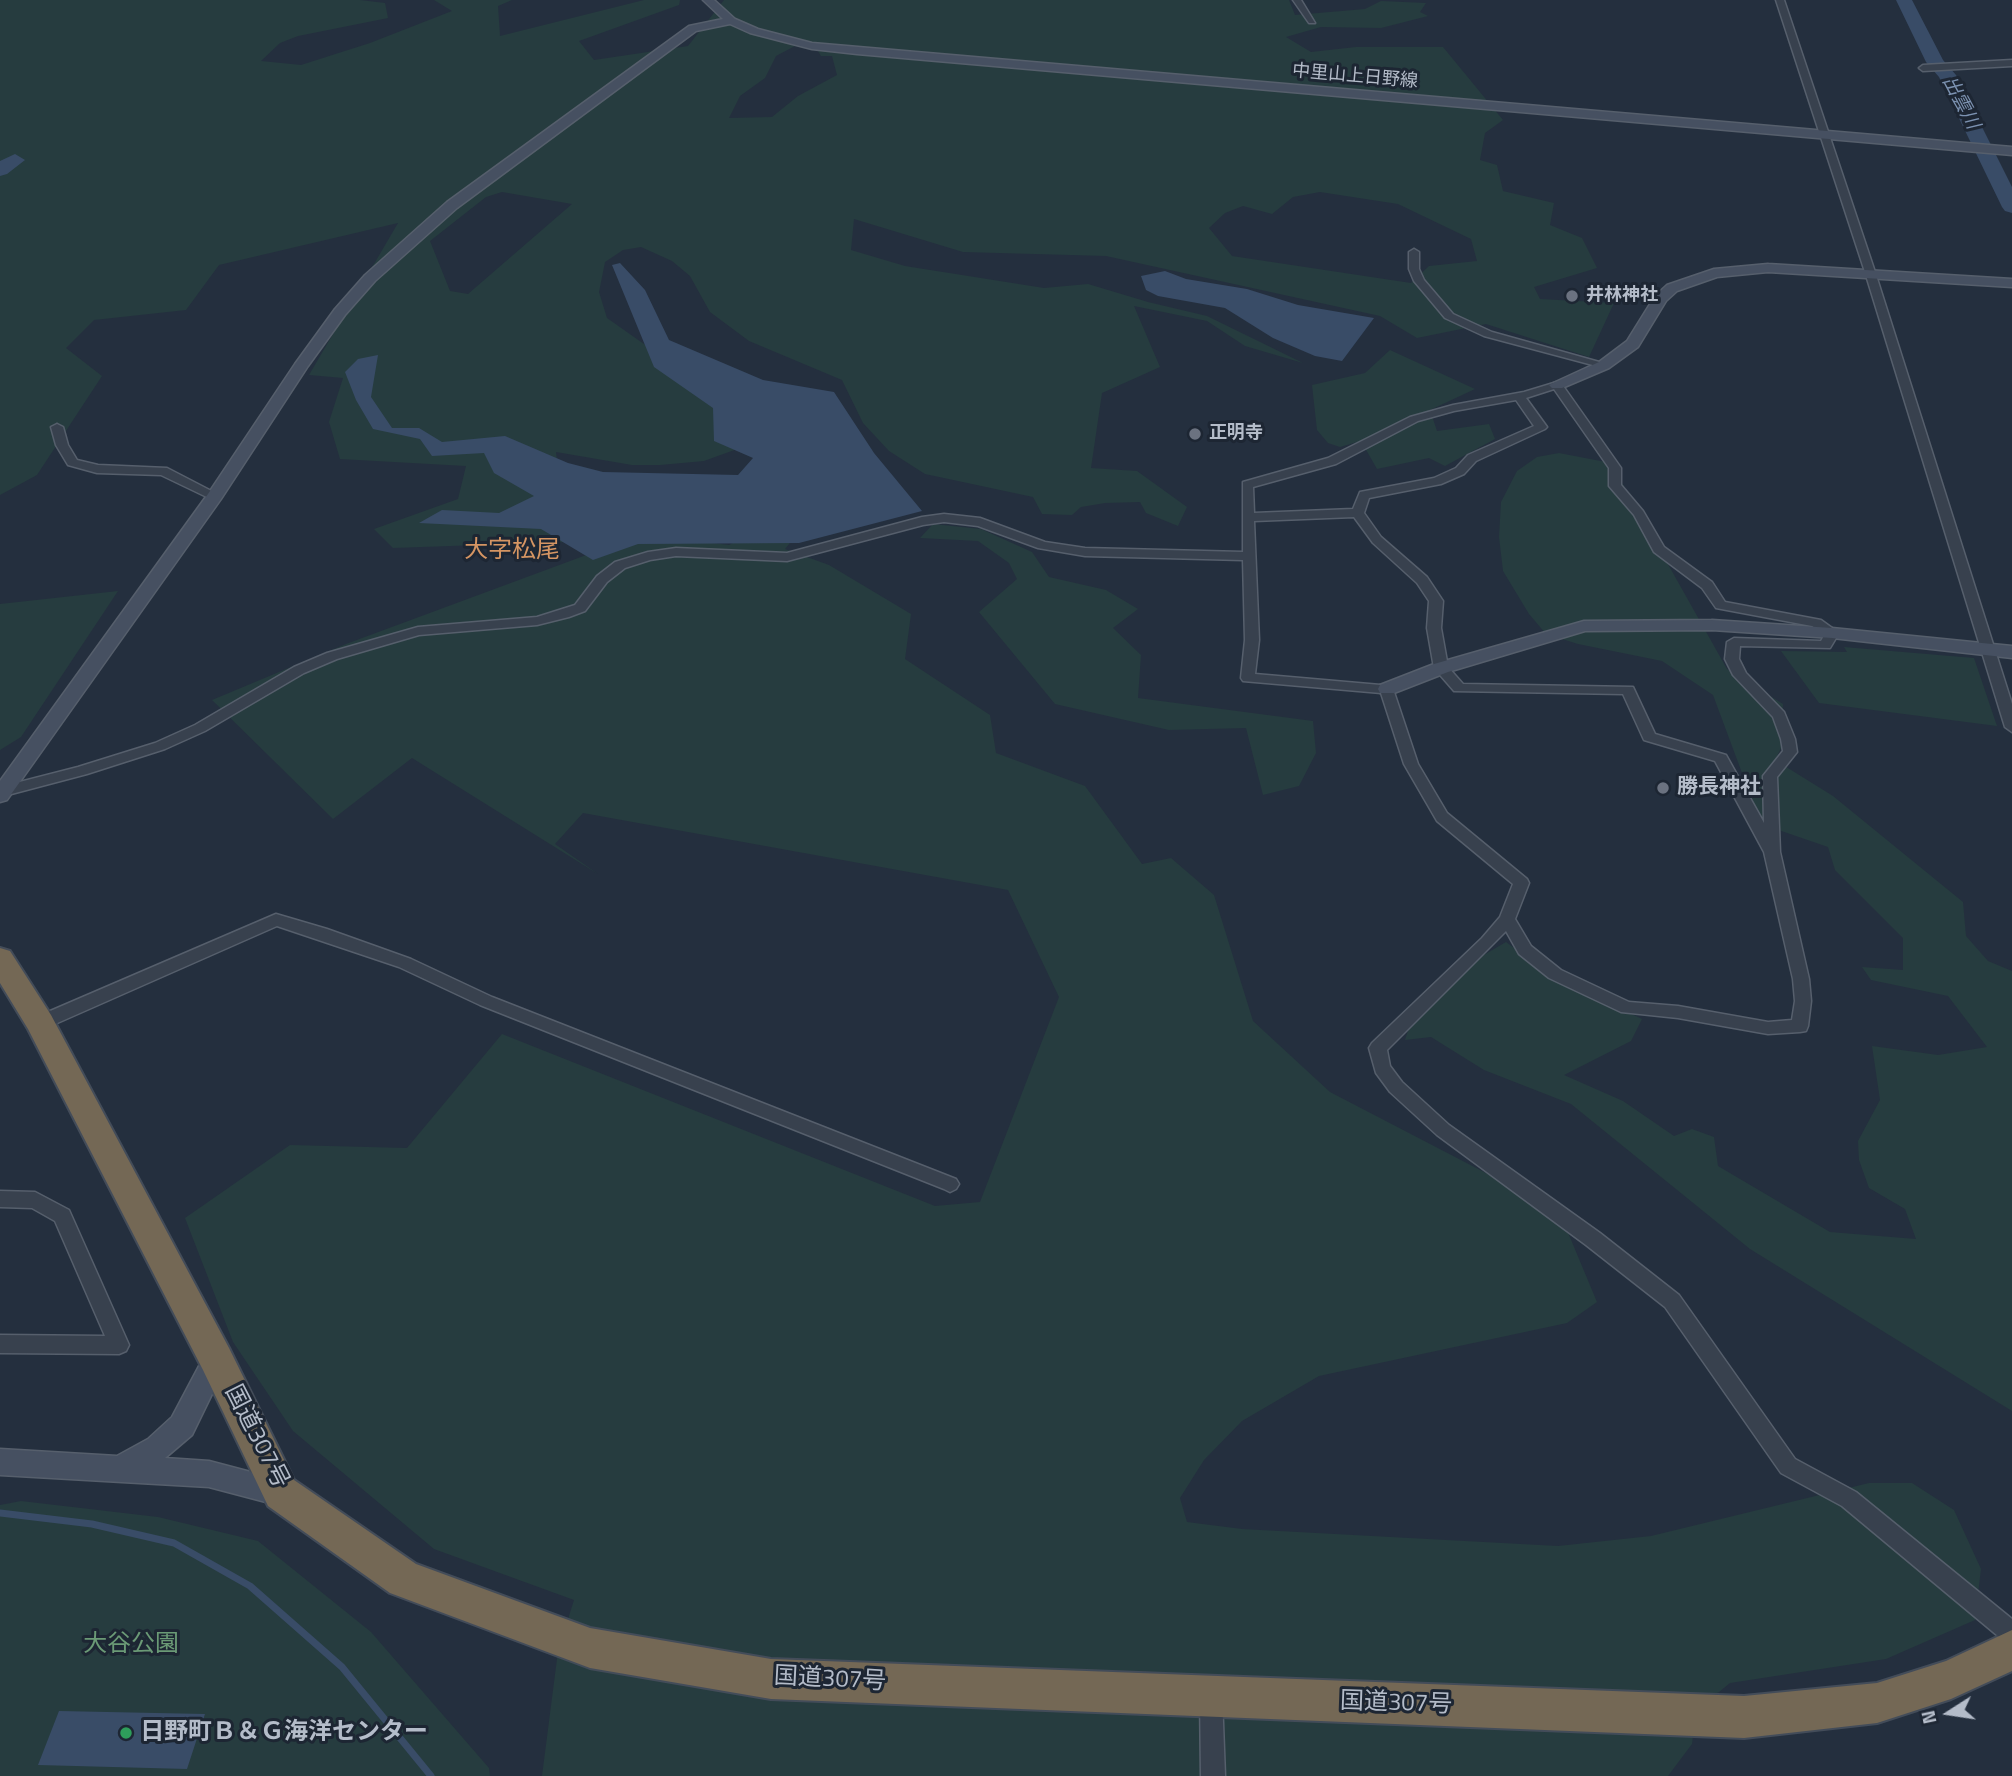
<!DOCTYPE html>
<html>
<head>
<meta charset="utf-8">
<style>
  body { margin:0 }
  #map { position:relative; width:2012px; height:1776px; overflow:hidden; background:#242f3e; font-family:"Titillium Web",sans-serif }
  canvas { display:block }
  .north { position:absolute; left:1914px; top:1678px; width:70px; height:70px; -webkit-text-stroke:5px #1d2633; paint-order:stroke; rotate:258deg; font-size:19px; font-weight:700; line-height:28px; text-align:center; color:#b4bcc9 }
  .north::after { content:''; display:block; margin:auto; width:24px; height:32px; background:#b4bcc9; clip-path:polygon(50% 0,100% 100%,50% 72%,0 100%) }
</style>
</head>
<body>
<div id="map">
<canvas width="2012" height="1776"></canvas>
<div class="north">N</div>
</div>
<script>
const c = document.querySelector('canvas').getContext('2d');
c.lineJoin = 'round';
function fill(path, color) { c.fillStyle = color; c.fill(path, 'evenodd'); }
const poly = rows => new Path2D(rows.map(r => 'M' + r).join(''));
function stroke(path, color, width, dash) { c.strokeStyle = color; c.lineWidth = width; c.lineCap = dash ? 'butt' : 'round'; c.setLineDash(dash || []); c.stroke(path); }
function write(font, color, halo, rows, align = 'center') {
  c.font = font + ' "Titillium Web","Noto Sans JP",sans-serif'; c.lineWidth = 6; c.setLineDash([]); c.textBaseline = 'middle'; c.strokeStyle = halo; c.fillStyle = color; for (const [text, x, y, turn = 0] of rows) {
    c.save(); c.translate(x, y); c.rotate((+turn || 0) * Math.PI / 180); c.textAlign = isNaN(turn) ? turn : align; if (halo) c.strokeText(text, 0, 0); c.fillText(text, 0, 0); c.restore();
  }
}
const green = poly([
  [0,0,360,0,385,3,388,18,298,36,280,43,261,61,301,65,370,43,452,11,434,0,512,0,498,6,500,36,644,0,680,0,679,5,579,41,594,60,688,46,724,0,1289,0,1295,15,1365,9,1381,1,1426,3,1420,12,1428,16,1381,28,1321,27,1286,37,1311,52,1356,47,1443,47,1503,120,1485,133,1480,160,1497,165,1503,191,1554,203,1550,225,1582,238,1597,268,1534,287,1540,299,1614,303,1589,357,1486,324,1417,338,1380,316,1106,256,963,252,854,219,851,250,905,266,1044,288,1088,284,1148,302,1207,316,1303,363,1245,346,1207,321,1134,306,1160,367,1102,393,1091,468,1137,471,1187,507,1178,526,1146,513,1140,502,1105,503,1081,507,1072,515,1042,514,1033,497,925,474,889,451,863,423,842,380,749,341,710,312,690,276,672,261,641,247,623,250,605,262,599,292,607,318,708,389,751,444,704,461,660,465,632,465,556,452,567,542,393,548,374,529,458,499,466,466,340,459,329,422,343,378,309,375,398,223,219,265,186,310,94,320,66,348,102,376,37,475,0,495],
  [795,46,818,51,821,56,832,56,837,75,798,96,772,117,729,118,740,96,765,78,776,56],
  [502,192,572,204,468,294,450,291,430,241,486,197],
  [1320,192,1398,204,1471,239,1477,261,1429,266,1411,283,1232,256,1209,228,1225,213,1243,206,1272,214,1293,197],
  [1390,350,1475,389,1430,410,1437,431,1489,424,1495,439,1445,466,1429,458,1377,469,1361,441,1340,447,1328,443,1317,430,1312,385,1365,373],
  [1559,453,1611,463,1727,669,1783,704,1781,748,1775,760,1833,796,1963,902,1966,936,1988,961,2012,971,2012,1411,1750,1249,1571,1104,1484,1070,1431,1037,1405,1040,1411,1021,1477,959,1506,942,1551,975,1642,1019,1631,1041,1564,1075,1623,1101,1674,1136,1692,1129,1714,1137,1718,1166,1830,1232,1916,1239,1905,1209,1869,1188,1859,1160,1858,1141,1880,1100,1872,1046,1938,1055,1987,1047,1948,996,1871,980,1862,967,1903,970,1903,938,1835,870,1828,847,1761,824,1713,695,1662,661,1578,644,1546,634,1529,614,1503,571,1499,537,1501,502,1517,471,1537,457],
  [774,521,806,523,785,549,829,565,911,614,905,659,990,715,996,753,1085,786,1142,864,1171,858,1214,895,1253,1021,1330,1092,1559,1211,1597,1302,1567,1323,1319,1376,1242,1421,1204,1460,1180,1498,1187,1522,1242,1529,1558,1546,1651,1536,1869,1483,1912,1483,1954,1510,1981,1569,1975,1620,1886,1659,1730,1683,1696,1711,1692,1744,1668,1776,542,1776,558,1651,574,1600,434,1549,293,1431,233,1342,185,1218,290,1145,407,1148,502,1034,935,1206,980,1202,1059,997,1008,890,583,813,555,844,598,874,412,758,333,819,212,700,346,644,643,534,729,545],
  [933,524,981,529,1032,552,1049,577,1106,590,1138,609,1113,628,1141,655,1138,698,1313,721,1316,753,1299,786,1263,795,1246,728,1169,730,1055,704,979,612,1017,579,1009,563,978,541,920,538],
  [118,591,21,737,0,750,0,604],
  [1844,647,1974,658,1997,726,1819,703,1781,651,1847,652],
  [21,1501,158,1517,258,1541,371,1632,489,1768,490,1776,0,1776,0,1505]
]);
const water = poly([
  [620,263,645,290,669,340,763,380,834,392,874,453,922,511,799,543,638,544,593,560,541,529,419,523,442,510,499,513,534,496,494,473,484,453,432,456,420,439,373,429,356,400,345,372,358,359,378,355,371,397,392,428,419,428,442,442,505,436,568,463,603,472,738,475,753,458,714,441,713,408,654,367,612,265],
  [1165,271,1186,279,1247,289,1298,305,1374,318,1342,361,1315,356,1273,338,1225,308,1158,296,1146,290,1141,276],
  [59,1711,205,1714,187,1769,38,1765]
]);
const stream = poly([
  [0,1513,92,1524,174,1543,250,1586,342,1667,431,1776]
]);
const river = poly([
  [1896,0,1912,0,1943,60,1956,75,2012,187,2012,213,2005,211,2002,207,1939,77,1926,62,1896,0],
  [15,154,25,160,7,174,0,176,0,161,15,154]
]);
const street = poly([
  [1293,0,1301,0,1315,23,1309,23,1293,0],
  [1776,0,1784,0,1875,272,2012,704,2012,732,2005,727,1865,272,1776,0],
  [2012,60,2012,66,1923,71,1919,68,1923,65,2012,60],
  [1414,249,1419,252,1419,269,1424,280,1453,314,1492,332,1610,365,1604,368,1484,336,1445,318,1414,281,1409,269,1409,252,1414,249],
  [1557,382,1561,383,1621,468,1621,485,1643,511,1664,547,1712,582,1725,602,1821,620,1839,633,1830,648,1740,646,1739,659,1746,673,1784,712,1795,739,1797,752,1777,777,1780,852,1809,979,1811,1001,1808,1026,1806,1031,1800,1032,1768,1034,1678,1018,1621,1012,1549,978,1519,954,1506,931,1387,1050,1390,1066,1402,1082,1449,1125,1600,1233,1679,1295,1795,1459,1856,1492,2012,1619,2012,1644,2004,1641,1842,1506,1781,1473,1665,1307,1586,1245,1437,1135,1390,1092,1376,1073,1369,1048,1372,1043,1482,938,1500,917,1513,884,1437,821,1404,764,1381,693,1243,681,1241,678,1245,640,1243,560,1085,556,1038,548,978,526,944,522,923,525,787,561,676,556,650,560,625,568,607,582,585,611,569,617,537,625,419,635,337,659,304,673,205,731,165,749,87,774,0,797,0,787,78,767,155,743,195,725,294,667,327,653,418,627,537,617,575,605,597,576,615,562,648,552,676,548,787,553,922,517,944,514,980,518,1045,542,1085,548,1243,552,1243,482,1328,458,1410,417,1453,405,1524,392,1557,382],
  [1554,389,1609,468,1609,486,1634,515,1654,552,1702,588,1716,608,1812,626,1825,634,1821,641,1734,638,1727,642,1725,659,1733,675,1773,717,1781,739,1783,751,1763,776,1764,823,1726,755,1655,734,1633,687,1463,684,1448,667,1441,628,1443,601,1427,577,1381,537,1364,513,1369,498,1441,484,1464,474,1476,461,1545,429,1547,427,1526,398,1554,389],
  [1516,400,1534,426,1468,455,1456,468,1434,478,1360,492,1353,509,1254,513,1253,487,1336,464,1418,421,1454,411,1516,400],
  [1354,517,1373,543,1417,583,1429,601,1427,628,1434,668,1454,691,1623,694,1644,740,1715,761,1764,852,1793,979,1795,1001,1792,1020,1768,1022,1678,1006,1629,1002,1561,970,1531,946,1515,919,1529,883,1527,879,1447,813,1418,764,1392,686,1255,674,1259,640,1254,521,1354,517],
  [57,424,63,427,68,445,77,460,98,465,167,468,221,496,215,500,211,499,161,475,97,473,68,465,56,445,51,427,57,424],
  [276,914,327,929,411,959,492,997,956,1179,959,1184,956,1189,950,1192,944,1189,480,1005,399,967,277,926,46,1028,40,1029,34,1028,32,1023,34,1018,276,914],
  [0,1191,35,1192,69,1210,129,1345,126,1351,119,1354,0,1353,0,1335,105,1336,55,1221,32,1208,0,1207,0,1191],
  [1211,1685,1219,1688,1222,1696,1225,1776,1201,1776,1200,1696,1203,1688,1211,1685]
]);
const secondary = poly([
  [703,0,714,0,735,19,758,29,812,43,2012,147,2012,155,857,54,812,49,750,33,730,24,696,31,457,208,375,281,345,315,308,366,221,499,7,800,0,802,0,781,208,494,295,364,335,309,365,275,447,202,689,26,723,19,703,0],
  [1768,264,2012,279,2012,287,1768,272,1717,277,1677,291,1666,301,1638,347,1609,368,1562,388,1552,388,1549,385,1599,362,1627,341,1655,296,1667,285,1714,269,1768,264],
  [1712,620,1832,628,2012,646,2012,658,1832,638,1712,630,1585,631,1448,672,1394,693,1380,693,1378,689,1380,685,1434,664,1584,621,1712,620],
  [216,1347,225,1351,229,1359,192,1435,165,1458,209,1461,281,1480,291,1484,295,1493,291,1502,281,1506,209,1487,0,1475,0,1449,117,1456,148,1439,172,1417,207,1351,216,1347]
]);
const highway = poly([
  [0,948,10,951,51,1015,229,1348,294,1480,416,1564,590,1628,771,1659,1744,1696,1877,1683,1946,1661,2012,1630,2012,1671,1951,1699,1877,1723,1744,1738,771,1699,590,1668,390,1593,268,1506,203,1370,28,1029,0,983,0,948]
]);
const markers = [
  [1572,296,7,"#6b7280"],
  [1195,434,7,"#6b7280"],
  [1663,788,7,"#6b7280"],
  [126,1733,7,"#2e9e5b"]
];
const farStreetnames = [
  ["中里山上日野線",1355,77,5]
];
const farPoinames = [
  ["井林神社",1586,296],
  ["正明寺",1209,434]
];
const farWaternames = [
  ["出雲川",1960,103,62]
];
const poiNames = [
  ["勝長神社",1677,788]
];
const quarterNames = [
  ["大字松尾",512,551]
];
const nearStreetnames = [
  ["国道307号",256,1437,63],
  ["国道307号",830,1680,3],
  ["国道307号",1396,1704,2]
];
const nearParknames = [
  ["大谷公園",131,1645]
];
const nearPoinames = [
  ["日野町Ｂ＆Ｇ海洋センター",140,1733]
];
fill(green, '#263c3f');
fill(water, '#394c67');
stroke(stream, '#394c67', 7);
fill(river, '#394c67');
stroke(street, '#565f6c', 3);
stroke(secondary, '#565f6c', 3);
stroke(highway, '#434c59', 4);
fill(street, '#38414e');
fill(secondary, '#465061');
fill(highway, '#746855');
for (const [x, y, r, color] of markers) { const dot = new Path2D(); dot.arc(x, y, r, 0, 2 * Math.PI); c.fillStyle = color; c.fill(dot); stroke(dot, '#1d2633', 2.5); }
write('18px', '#b4bcc9', '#1d2633', farStreetnames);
write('bold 18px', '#b4bcc9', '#1d2633', farPoinames, 'left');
write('italic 19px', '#7c92b1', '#1d2633', farWaternames);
write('bold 21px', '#b4bcc9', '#1d2633', poiNames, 'left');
write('24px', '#d59563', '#1d2633', quarterNames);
write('24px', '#b4bcc9', '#1d2633', nearStreetnames);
write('24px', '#6b9a76', '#1d2633', nearParknames);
write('bold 24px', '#b4bcc9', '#1d2633', nearPoinames, 'left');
</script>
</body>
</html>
